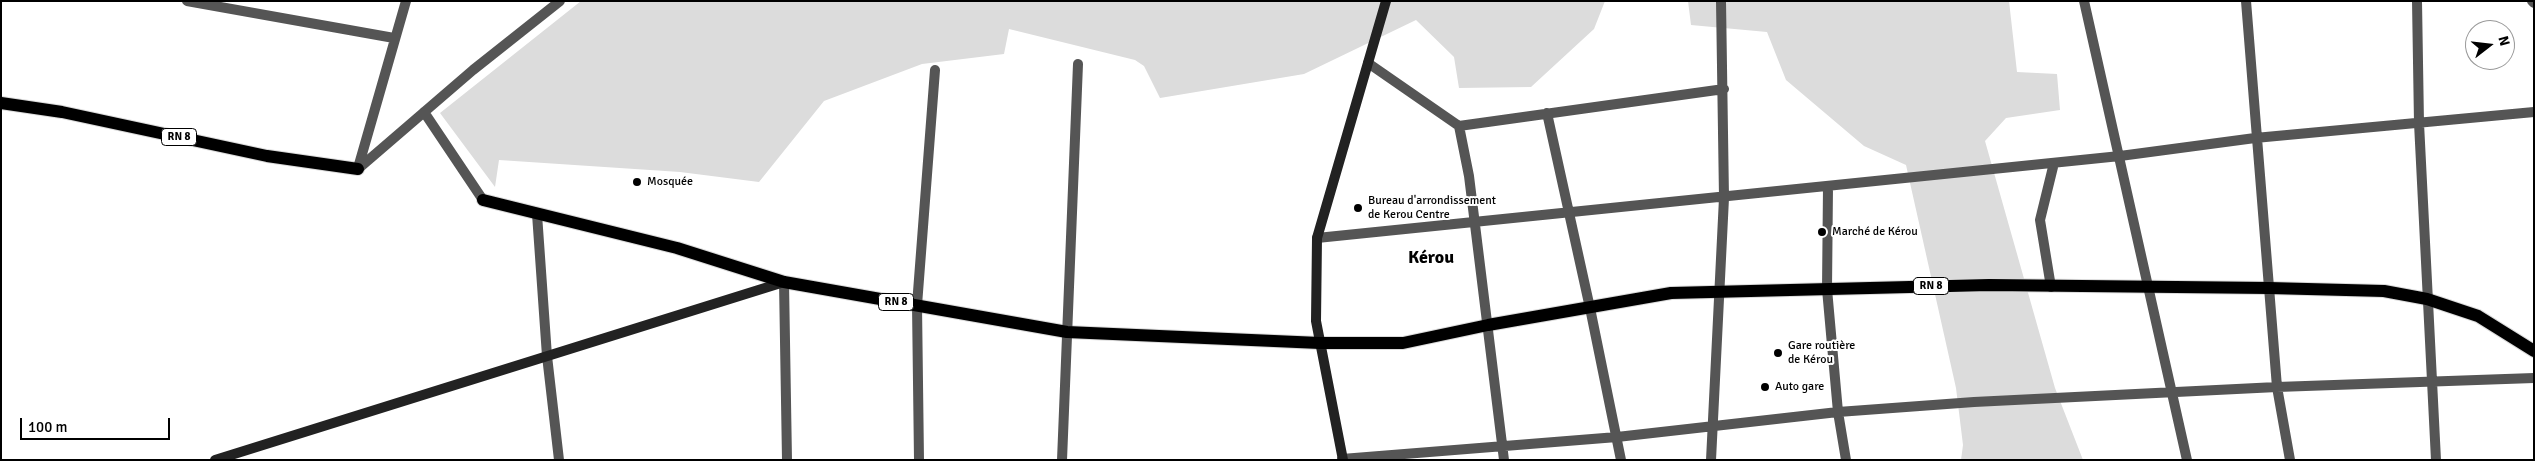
<!DOCTYPE html>
<html>
<head>
<meta charset="utf-8">
<style>
  body { margin:0 }
  #map { position:relative; width:2535px; height:461px; overflow:hidden; background:#fff; font-family:Signika,sans-serif }
  canvas { display:block }
  .frame { position:absolute; inset:0; border:2px solid #000; pointer-events:none }
  .north { position:absolute; left:2465px; top:20px; width:50px; height:50px; box-sizing:border-box; background:#fff; border:1px solid #999; border-radius:50%; rotate:74deg; font-size:14px; font-weight:700; line-height:20px; text-align:center; color:#000 }
  .north::after { content:''; display:block; margin:auto; width:18px; height:22px; background:#000; clip-path:polygon(50% 0,100% 100%,50% 72%,0 100%) }
  .scale { position:absolute; left:20px; top:418px; width:150px; height:22px; box-sizing:border-box; border:2px solid #000; border-top:0; padding-left:6px; font-size:15px; line-height:18px; white-space:nowrap; color:#000; -webkit-text-stroke:4px #fff; paint-order:stroke }
</style>
</head>
<body>
<div id="map">
<canvas width="2535" height="461"></canvas>
<div class="frame"></div>
<div class="north">N</div>
<div class="scale">100 m</div>
</div>
<script>
const c = document.querySelector('canvas').getContext('2d');
c.lineJoin = 'round';
function fill(path, color) { c.fillStyle = color; c.fill(path, 'evenodd'); }
const poly = rows => new Path2D(rows.map(r => 'M' + r).join(''));
function stroke(path, color, width, dash) { c.strokeStyle = color; c.lineWidth = width; c.lineCap = dash ? 'butt' : 'round'; c.setLineDash(dash || []); c.stroke(path); }
function write(font, color, halo, rows, align = 'center') {
  c.font = font + ' Signika,sans-serif'; c.lineWidth = 4; c.setLineDash([]); c.textBaseline = 'middle'; c.strokeStyle = halo; c.fillStyle = color; for (const [text, x, y, turn = 0] of rows) {
    c.save(); c.translate(x, y); c.rotate((+turn || 0) * Math.PI / 180); c.textAlign = isNaN(turn) ? turn : align; if (halo) c.strokeText(text, 0, 0); c.fillText(text, 0, 0); c.restore();
  }
}
const green = poly([
  [581,1,1605,1,1594,29,1531,87,1459,88,1454,57,1416,20,1304,74,1160,98,1144,66,1135,60,1009,29,1004,54,922,64,824,101,759,182,680,172,499,160,495,187,440,113],
  [1688,1,2009,1,2017,72,2057,74,2060,110,2006,118,1985,141,2055,388,2083,460,1961,460,1963,445,1956,388,1906,165,1864,146,1786,80,1767,32,1691,25]
]);
const street = poly([
  [187,1,394,38],
  [2084,1,2187,460],
  [2246,1,2277,387,2290,460],
  [2417,1,2419,123,2436,460],
  [2532,1,2534,3],
  [1368,63,1459,126,1724,89],
  [424,112,483,200],
  [1547,113,1590,308,1621,460],
  [1459,126,1469,176,1504,460],
  [358,168,406,1],
  [358,169,473,70,560,1],
  [1828,187,1827,289,1838,412,1846,460],
  [537,214,547,356,559,460],
  [1317,238,2120,156,2255,138,2534,112],
  [784,282,787,460],
  [2051,287,2040,220,2054,163],
  [1342,459,1617,437,1838,412,1974,402,2277,387,2534,378],
  [919,460,917,305,935,70],
  [1062,460,1078,64],
  [1711,460,1724,198,1721,1]
]);
const secondary = poly([
  [215,460,784,282],
  [1343,460,1316,321,1317,238,1386,1]
]);
const primary = poly([
  [1,103,62,112,267,156,358,169],
  [483,200,677,248,784,282,1067,332,1320,343,1403,343,1488,325,1671,293,1989,285,2269,288,2384,291,2427,299,2478,316,2534,351]
]);
const markers = [
  [637,182,5,"#000"],
  [1358,208,5,"#000"],
  [1822,232,5,"#000"],
  [1778,353,5,"#000"],
  [1765,387,5,"#000"]
];
const shields = [
  [179,137,35],
  [1931,286,35],
  [896,302,35]
];
const shieldNames = [
  ["RN 8",179,137],
  ["RN 8",1931,286],
  ["RN 8",896,302]
];
const poiNames = [
  ["Mosquée",647,182],
  ["Bureau d'arrondissement",1368,201],
  ["de Kerou Centre",1368,215],
  ["Marché de Kérou",1832,232],
  ["Gare routière",1788,346],
  ["de Kérou",1788,360],
  ["Auto gare",1775,387]
];
const districtNames = [
  ["Kérou",1431,258]
];
fill(green, '#dcdcdc');
stroke(primary, '#dbdbdb', 14);
stroke(street, '#555', 10);
stroke(secondary, '#222', 10);
stroke(primary, '#000', 12);
for (const [x, y, r, color] of markers) { const dot = new Path2D(); dot.arc(x, y, r, 0, 2 * Math.PI); c.fillStyle = color; c.fill(dot); stroke(dot, '#fff', 2); }
for (const [x, y, w] of shields) { const box = new Path2D(); box.roundRect(x - w / 2, y - 8.5, w, 17, 4); c.fillStyle = '#fff'; c.fill(box); stroke(box, '#000', 1); }
write('bold 11px', '#000', null, shieldNames);
write('12px', '#000', '#fff', poiNames, 'left');
write('bold 18px', '#000', '#fff', districtNames);
</script>
</body>
</html>
